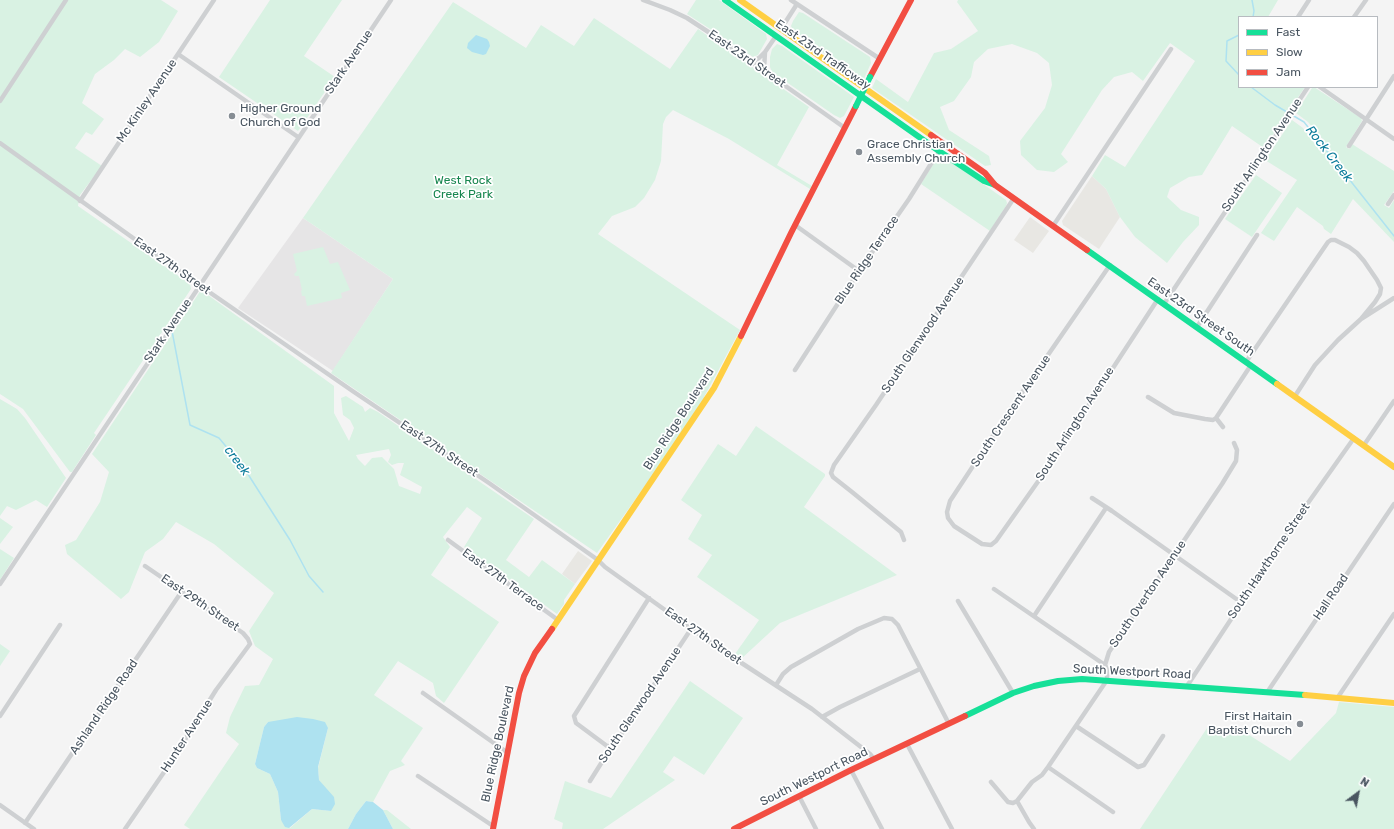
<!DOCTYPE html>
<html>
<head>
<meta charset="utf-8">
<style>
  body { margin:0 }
  #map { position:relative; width:1394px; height:829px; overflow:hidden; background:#f4f4f4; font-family:Rubik,sans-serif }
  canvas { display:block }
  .legend { position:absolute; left:1238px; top:16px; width:140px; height:72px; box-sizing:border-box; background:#fff; border:1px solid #b7bbc0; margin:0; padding:5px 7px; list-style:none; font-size:12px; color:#4a5661 }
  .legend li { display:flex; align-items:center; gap:8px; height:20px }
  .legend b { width:20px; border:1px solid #b7bbc0 }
  .north { position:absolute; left:1338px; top:773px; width:40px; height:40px; -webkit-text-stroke:3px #fff; paint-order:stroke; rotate:32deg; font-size:11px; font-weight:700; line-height:16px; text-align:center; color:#4a5661 }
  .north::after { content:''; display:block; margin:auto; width:14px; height:18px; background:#4a5661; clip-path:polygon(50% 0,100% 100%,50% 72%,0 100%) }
</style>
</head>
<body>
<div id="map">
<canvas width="1394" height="829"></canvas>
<ul class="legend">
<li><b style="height:5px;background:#16e098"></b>Fast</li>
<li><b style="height:5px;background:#ffcf43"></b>Slow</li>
<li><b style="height:5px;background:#f24e42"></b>Jam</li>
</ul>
<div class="north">N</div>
</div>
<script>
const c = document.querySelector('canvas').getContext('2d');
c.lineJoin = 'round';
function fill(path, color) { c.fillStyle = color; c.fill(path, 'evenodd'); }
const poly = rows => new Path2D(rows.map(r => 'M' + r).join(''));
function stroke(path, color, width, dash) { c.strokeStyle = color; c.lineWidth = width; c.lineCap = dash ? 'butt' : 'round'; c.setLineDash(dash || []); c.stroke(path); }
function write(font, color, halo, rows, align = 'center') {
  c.font = font + ' Rubik,sans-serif'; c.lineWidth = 3.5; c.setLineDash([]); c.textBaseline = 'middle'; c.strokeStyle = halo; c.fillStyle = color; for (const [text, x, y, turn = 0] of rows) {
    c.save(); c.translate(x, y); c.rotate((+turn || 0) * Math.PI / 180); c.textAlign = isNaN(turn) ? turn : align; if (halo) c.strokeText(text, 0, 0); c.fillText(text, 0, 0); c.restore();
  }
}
const commercial = poly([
  [1092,176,1106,189,1120,217,1099,249,1063,225,1062,221],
  [1030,217,1049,231,1033,253,1014,240],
  [578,551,592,561,575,584,562,574]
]);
const education = poly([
  [303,218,393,279,333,371,238,308]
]);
const green = poly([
  [0,0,161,0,178,11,159,42,140,57,125,49,114,60,95,74,82,103,104,119,92,135,86,132,75,148,102,166,80,195,78,206,190,284,191,289,94,433,96,435,72,472,70,472,23,409,0,394],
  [270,0,342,0,304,56,335,77,298,131,219,77],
  [696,0,719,0,766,34,767,39,758,55,753,57,687,14],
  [958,0,1278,0,1268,17,1239,17,1239,87,1305,87,1264,148,1232,126,1202,175,1189,177,1170,188,1167,197,1181,210,1199,217,1199,225,1183,242,1167,263,1135,237,1120,217,1106,189,1092,176,1105,155,1125,167,1195,61,1170,43,1143,81,1132,72,1114,77,1102,90,1061,154,1068,162,1054,172,1037,170,1021,155,1020,141,1045,108,1052,85,1049,63,1037,53,1012,44,988,49,974,62,971,77,954,101,940,107,949,130,989,156,991,165,985,166,872,88,876,79,908,102,934,53,951,49,978,31,957,2],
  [453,2,526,48,541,25,574,46,594,18,670,69,698,29,809,107,777,165,812,186,810,189,729,139,673,110,666,117,663,124,661,161,655,180,644,198,635,207,612,216,598,234,740,330,704,397,707,399,597,553,331,373,393,279,303,218],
  [799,12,803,13,870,57,871,63,863,81,793,31,791,26,793,21],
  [777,44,782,46,854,97,844,116,840,118,834,115,772,72,770,67,770,57,772,49],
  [1314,87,1361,118,1362,121,1346,147,1349,149,1352,144,1394,171,1394,191,1384,205,1389,208,1394,200,1394,242,1353,199,1331,234,1324,229,1323,226,1297,207,1274,241,1261,233,1297,180,1265,160,1292,120,1303,128,1320,151,1325,142,1308,122,1296,113,1312,88],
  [940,157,944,158,950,161,1006,200,1007,203,1006,206,990,231,921,184,937,158],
  [1256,175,1282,193,1252,237,1225,219],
  [323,247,330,264,338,262,350,290,341,293,342,298,307,306,305,296,302,296,301,291,302,290,299,276,295,276,294,274,297,271,293,254],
  [201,290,334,386,334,413,349,441,354,428,350,420,343,415,341,398,346,396,363,407,365,412,370,408,378,412,534,519,506,560,529,577,542,560,575,584,564,600,564,604,557,614,464,547,482,518,467,507,443,537,450,547,431,575,499,622,444,703,436,696,433,683,398,661,374,695,423,728,401,761,405,765,390,771,373,802,366,801,356,814,348,829,190,829,184,825,239,744,226,733,230,717,245,686,259,685,273,659,255,646,249,631,274,593,214,544,176,522,163,539,145,552,129,592,121,599,67,554,65,545,76,540,100,502,109,472,92,454],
  [389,449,391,455,388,462,392,465,398,463,404,463,400,475,422,487,420,494,399,486,394,469,382,457,372,458,365,466,358,459,356,455],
  [268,722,328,728,318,768,319,780,325,789,331,811,312,809,290,828,281,820,278,792,270,774,257,768,255,764,264,727],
  [0,399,17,409,25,418,66,478,47,507,36,500,16,510,7,506,0,516],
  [756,426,825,474,825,476,804,507,897,575,780,623,741,659,735,654,759,620,697,577,712,555,688,539,702,515,681,500,718,444,736,456],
  [0,518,13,527,0,544],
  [0,549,14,558,0,580],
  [0,644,10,651,0,666],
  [690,681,743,718,704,775,674,756,663,772,675,780,603,829,562,829,563,823,554,819,565,781,611,798],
  [1339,702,1394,707,1394,829,1140,829,1209,725,1246,733,1290,761,1336,713],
  [383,810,387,810,411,829,393,829]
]);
const water = poly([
  [476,35,487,39,489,42,490,46,486,54,483,55,472,52,467,48,468,43],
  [297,717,313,719,325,722,328,728,318,767,319,780,334,797,335,804,331,811,312,809,289,828,285,827,281,820,278,792,270,774,257,768,255,764,264,727,268,722],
  [366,801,373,802,383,810,393,829,348,829,356,814]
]);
const stream = poly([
  [1252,0,1254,11,1253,17],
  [1239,35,1227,41,1226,61,1239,75],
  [1251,87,1275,105,1304,122,1394,236],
  [172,331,190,425,219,438,244,468,290,540,309,576,323,592]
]);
const street = poly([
  [643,0,670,10,687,18,716,37,845,128],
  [791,0,880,59],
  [1298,17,1309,0],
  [1354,17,1366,0],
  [781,29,797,4],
  [178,54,298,137],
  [752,62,759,58,765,52],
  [764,70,765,52,776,36],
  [1320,87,1394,139],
  [0,101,66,0],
  [0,143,199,285,354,392,489,483,598,560,605,567,714,645,812,709,870,754,874,759],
  [1349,146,1394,76],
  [80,201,214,0],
  [1388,204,1394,195],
  [795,225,859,271],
  [1053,226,1171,49],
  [1110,265,1010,410,950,501,947,512,948,518,954,526,982,544,991,545,996,541,1049,466,1158,299],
  [1164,304,1308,87],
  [1197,327,1257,235],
  [1246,362,1328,242,1331,240,1335,240,1349,247,1357,253,1364,261,1377,280,1381,288,1380,294,1375,302,1361,319],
  [795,370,859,271,909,199,939,151],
  [1295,396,1315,365,1338,340,1361,319,1394,298],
  [1148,397,1174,413,1205,419,1213,420,1216,418],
  [1216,418,1251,365],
  [1216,418,1223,427],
  [1364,445,1394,401],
  [1092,498,1112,511,1242,603],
  [448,540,558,620],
  [904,540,901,532,852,492,833,477,831,473,834,465,876,405,1014,198],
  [0,584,391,0],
  [994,589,1105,665],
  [958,601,1013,693],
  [1034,616,1106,508],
  [776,685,783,674,791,667,858,629,884,618,892,619,898,625,949,724],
  [1187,686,1303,510,1354,438],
  [1268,691,1394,504],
  [423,693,508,753],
  [1338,697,1394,614],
  [0,716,60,625],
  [822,717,840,707,920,669],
  [1076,726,1138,767,1144,765,1163,736],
  [907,744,952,829],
  [612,746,607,746,576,723,574,716,649,598],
  [1048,767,1113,812],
  [851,770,882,829],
  [418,776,493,826],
  [590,781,612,746,614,745,691,629],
  [991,782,1008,802,1013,803,1017,801,1032,782,1042,775,1048,767,1107,680,1107,669,1105,665,1109,652,1222,484,1236,461,1237,450,1234,443],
  [799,796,816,829],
  [1017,801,1029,822,1034,829],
  [0,805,34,829],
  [25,823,182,591],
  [125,829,171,762,216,690,250,644,248,639,243,633,145,566]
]);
const fast = poly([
  [725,0,939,151,984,181,995,185],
  [1087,250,1277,384],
  [965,716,1013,693,1034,686,1058,681,1082,679,1305,695]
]);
const slow = poly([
  [740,0,931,135],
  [1277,384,1394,467],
  [552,629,714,388,741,336],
  [1305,695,1394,703]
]);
const jam = poly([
  [870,77,911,0],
  [931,135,985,173,995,185,1087,250],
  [741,336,791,233,856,106],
  [493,829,519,693,524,676,535,653,552,629],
  [734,829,851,770,965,716]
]);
const fastBridge = poly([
  [856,106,870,77]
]);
const markers = [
  [232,116,4,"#868d94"],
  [859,152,4,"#868d94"],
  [1300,724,4,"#868d94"]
];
const streetNames = [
  ["East 23rd Trafficway",823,55,35],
  ["East 23rd Street",747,59,35],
  ["Stark Avenue",349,62,-56],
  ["Mc Kinley Avenue",147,101,-56],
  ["South Arlington Avenue",1262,155,-56],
  ["Blue Ridge Terrace",867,260,-56],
  ["East 27th Street",172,266,35],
  ["East 23rd Street South",1201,317,35],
  ["Stark Avenue",168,331,-56],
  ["South Glenwood Avenue",923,335,-56],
  ["South Crescent Avenue",1011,411,-56],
  ["Blue Ridge Boulevard",679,419,-57],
  ["South Arlington Avenue",1075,424,-57],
  ["East 27th Street",439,449,34],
  ["South Hawthorne Street",1269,561,-56],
  ["East 27th Terrace",503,580,36],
  ["South Overton Avenue",1148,594,-56],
  ["Hall Road",1331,597,-56],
  ["East 29th Street",200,603,34],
  ["East 27th Street",703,636,35],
  ["South Westport Road",1132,672,3],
  ["South Glenwood Avenue",640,705,-56],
  ["Ashland Ridge Road",104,707,-56],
  ["Hunter Avenue",187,736,-57],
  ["Blue Ridge Boulevard",498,744,-78],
  ["South Westport Road",814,777,-26]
];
const poiNames = [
  ["Higher Ground",240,109],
  ["Church of God",240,123],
  ["Grace Christian",867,145],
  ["Assembly Church",867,159],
  ["First Haitain",1292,717,"right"],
  ["Baptist Church",1292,731,"right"]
];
const parkNames = [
  ["West Rock",463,181],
  ["Creek Park",463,195]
];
const waterNames = [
  ["Rock Creek",1329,154,52],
  ["creek",237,461,53]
];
fill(commercial, '#e8e7e3');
fill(education, '#e6e5e6');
fill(green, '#d9f2e3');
fill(water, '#aee2f0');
stroke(stream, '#aee2f0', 1.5);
stroke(street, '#ced0d2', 4.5);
stroke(fast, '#16e098', 6);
stroke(slow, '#ffcf43', 6);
stroke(jam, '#f24e42', 6);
stroke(fastBridge, '#16e098', 6);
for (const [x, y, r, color] of markers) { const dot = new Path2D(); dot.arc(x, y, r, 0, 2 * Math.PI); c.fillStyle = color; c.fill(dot); stroke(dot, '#fff', 1.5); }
write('12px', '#4a5661', '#fff', streetNames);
write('12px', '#4a5661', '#fff', poiNames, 'left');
write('12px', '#17864f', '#fff', parkNames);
write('italic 13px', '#0c7c9b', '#fff', waterNames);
</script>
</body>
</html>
